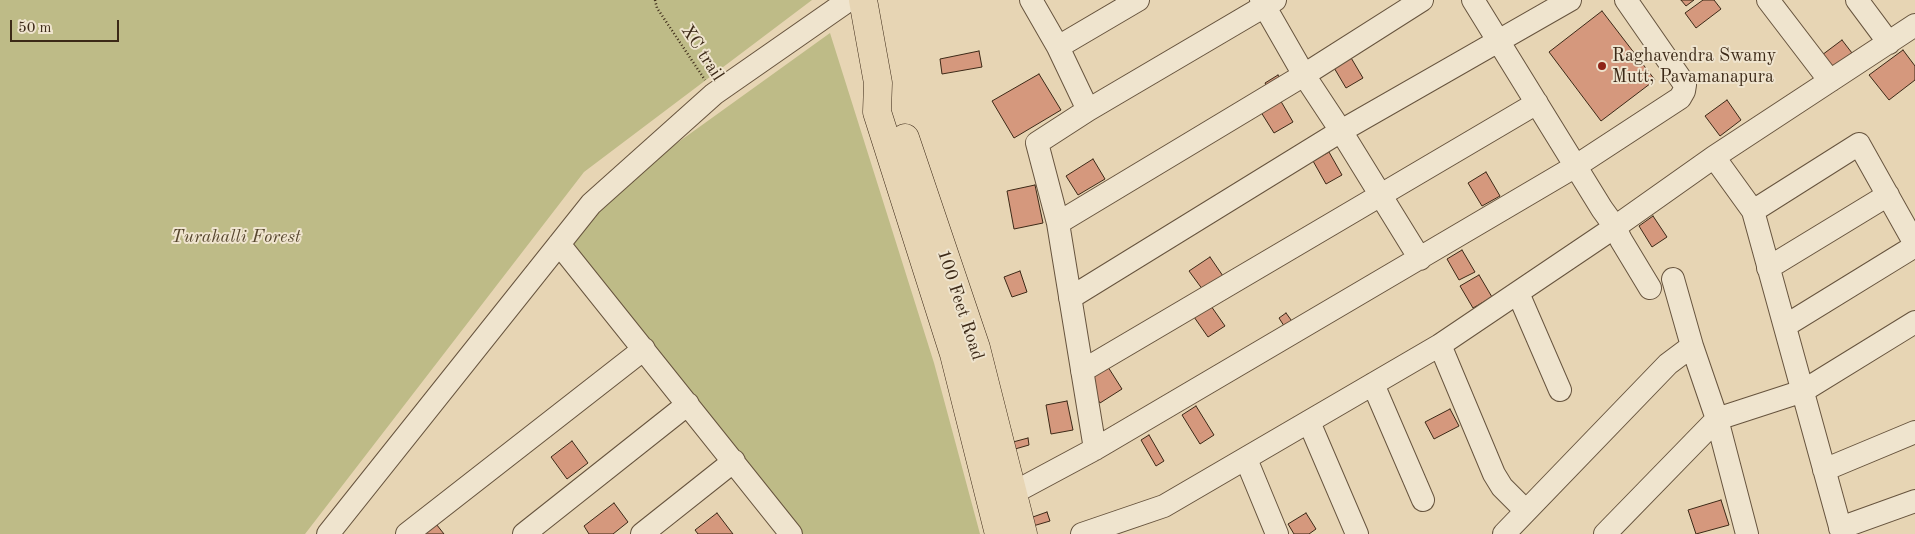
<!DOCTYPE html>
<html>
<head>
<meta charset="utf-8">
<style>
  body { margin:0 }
  #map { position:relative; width:1915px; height:534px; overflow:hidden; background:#e7d5b4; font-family:"Old Standard TT",serif }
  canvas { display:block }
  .scale { position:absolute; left:10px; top:20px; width:109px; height:22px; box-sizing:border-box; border:2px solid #3c2917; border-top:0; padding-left:6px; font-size:15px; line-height:18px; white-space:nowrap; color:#3c2917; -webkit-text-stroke:4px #efe4ce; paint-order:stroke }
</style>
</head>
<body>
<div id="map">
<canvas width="1915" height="534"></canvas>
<div class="scale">50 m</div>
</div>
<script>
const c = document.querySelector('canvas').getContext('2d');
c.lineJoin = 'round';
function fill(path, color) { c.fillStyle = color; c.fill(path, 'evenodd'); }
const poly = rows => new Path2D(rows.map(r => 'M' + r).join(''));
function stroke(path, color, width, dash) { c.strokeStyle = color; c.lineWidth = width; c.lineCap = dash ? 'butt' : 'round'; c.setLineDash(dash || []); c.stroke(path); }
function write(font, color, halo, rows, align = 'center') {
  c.font = font + ' "Old Standard TT",serif'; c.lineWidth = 4; c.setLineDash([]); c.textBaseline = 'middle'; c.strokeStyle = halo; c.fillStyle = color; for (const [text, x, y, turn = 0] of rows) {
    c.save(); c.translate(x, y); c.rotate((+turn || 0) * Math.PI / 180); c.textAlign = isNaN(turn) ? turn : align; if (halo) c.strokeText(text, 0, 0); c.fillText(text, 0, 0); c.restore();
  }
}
const green = poly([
  [0,0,812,0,584,172,305,534,0,534],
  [830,33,934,363,980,534,800,534,567,241,602,197]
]);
const building = poly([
  [1681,0,1694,0,1686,6,1681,0],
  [1703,0,1714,0,1721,9,1696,28,1685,13,1703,0],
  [1602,11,1655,80,1601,121,1549,52,1602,11],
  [1842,40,1852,53,1828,71,1818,58,1842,40],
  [1903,50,1915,66,1915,80,1889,100,1869,75,1903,50],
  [979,51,982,67,942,74,940,59,979,51],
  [1347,51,1363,78,1346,88,1330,61,1347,51],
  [1039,74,1061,110,1014,138,992,101,1039,74],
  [1278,75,1283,84,1270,92,1265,83,1278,75],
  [1279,98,1293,122,1274,133,1259,109,1279,98],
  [1727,100,1741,120,1720,136,1705,116,1727,100],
  [1329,152,1342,175,1326,184,1313,161,1329,152],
  [1093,159,1105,179,1078,195,1066,176,1093,159],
  [1486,172,1500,196,1482,206,1468,183,1486,172],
  [1035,185,1043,223,1014,229,1007,191,1035,185],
  [1653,216,1667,237,1652,247,1639,226,1653,216],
  [1462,250,1475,272,1459,280,1447,259,1462,250],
  [1210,257,1223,276,1203,290,1189,271,1210,257],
  [1020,271,1027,292,1012,297,1004,277,1020,271],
  [1479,275,1492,297,1473,308,1460,286,1479,275],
  [1211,306,1225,326,1208,337,1194,317,1211,306],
  [1286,313,1294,324,1286,329,1279,318,1286,313],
  [1108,367,1122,389,1100,403,1086,380,1108,367],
  [1067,401,1073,430,1051,434,1046,405,1067,401],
  [1196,406,1214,435,1200,444,1182,415,1196,406],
  [1450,409,1459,426,1434,439,1425,422,1450,409],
  [1149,435,1164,461,1156,466,1141,440,1149,435],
  [1028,438,1029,445,1015,449,1013,442,1028,438],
  [572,441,588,463,567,479,551,457,572,441],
  [1721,500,1729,525,1696,534,1688,510,1721,500],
  [614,503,628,522,613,534,589,534,584,526,614,503],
  [1047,512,1050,521,1033,526,1030,518,1047,512],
  [717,513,733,534,698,534,695,530,717,513],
  [1306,513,1316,529,1309,534,1294,534,1288,524,1306,513],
  [433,520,444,534,418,534,433,520]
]);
const path = poly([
  [655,0,657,8,705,80]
]);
const minor = poly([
  [1031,0,1058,47,1088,110,1037,143,1058,223,1095,449],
  [1261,0,1304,75,1341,131,1420,259],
  [1473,0,1602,209,1615,227,1714,157,1915,25],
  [1768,0,1830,81],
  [1857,0,1889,43],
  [1058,47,1138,0],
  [1088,110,1275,0],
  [1714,157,1753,211,1842,534],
  [1753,211,1859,144,1915,244],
  [1058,223,1304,75,1422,0],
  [559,244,791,534],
  [1768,268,1888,195],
  [1673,279,1692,346],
  [1518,293,1560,390],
  [1070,298,1341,131,1570,0],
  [1785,326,1915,246],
  [1440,345,1615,227,1621,240,1650,288],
  [1082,371,1537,103],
  [1373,384,1423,500],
  [1309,422,1357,534],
  [1246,459,1277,534],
  [1824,470,1915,432],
  [998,499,1013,493,1095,449,1576,166,1680,98,1684,91,1685,85,1626,0],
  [1840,528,1915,501],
  [328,534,591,204,714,94,849,0],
  [407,534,644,349],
  [524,534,688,404],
  [642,534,734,461],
  [1082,534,1164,506,1440,345,1494,474,1502,487,1526,511],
  [1504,534,1668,364,1692,346,1717,419,1747,534],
  [1605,534,1717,419,1803,391,1915,322]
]);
const major = poly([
  [863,0,878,83,877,112,954,354,999,534],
  [905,138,976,348,1023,534]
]);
const markers = [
  [1602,66,5,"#8f2418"]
];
const streetNames = [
  ["XC trail",702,53,57],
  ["100 Feet Road",960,305,72]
];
const poiNames = [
  ["Raghavendra Swamy",1612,56],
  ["Mutt, Pavamanapura",1612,77]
];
const parkNames = [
  ["Turahalli Forest",236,237]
];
fill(green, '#bebb87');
fill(building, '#d5987d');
stroke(building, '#3c2917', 1);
stroke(minor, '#67543e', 24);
stroke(major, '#3c2917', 29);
stroke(path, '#3c2917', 2.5, [1, 2.5]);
stroke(minor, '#efe4ce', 22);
stroke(major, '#e7d5b4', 28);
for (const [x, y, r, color] of markers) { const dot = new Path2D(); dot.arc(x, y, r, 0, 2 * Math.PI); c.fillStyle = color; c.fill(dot); stroke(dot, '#efe4ce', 2); }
write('18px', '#3c2917', '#efe4ce', streetNames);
write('18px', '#3c2917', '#efe4ce', poiNames, 'left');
write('italic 18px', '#56462d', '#efe4ce', parkNames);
</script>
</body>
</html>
